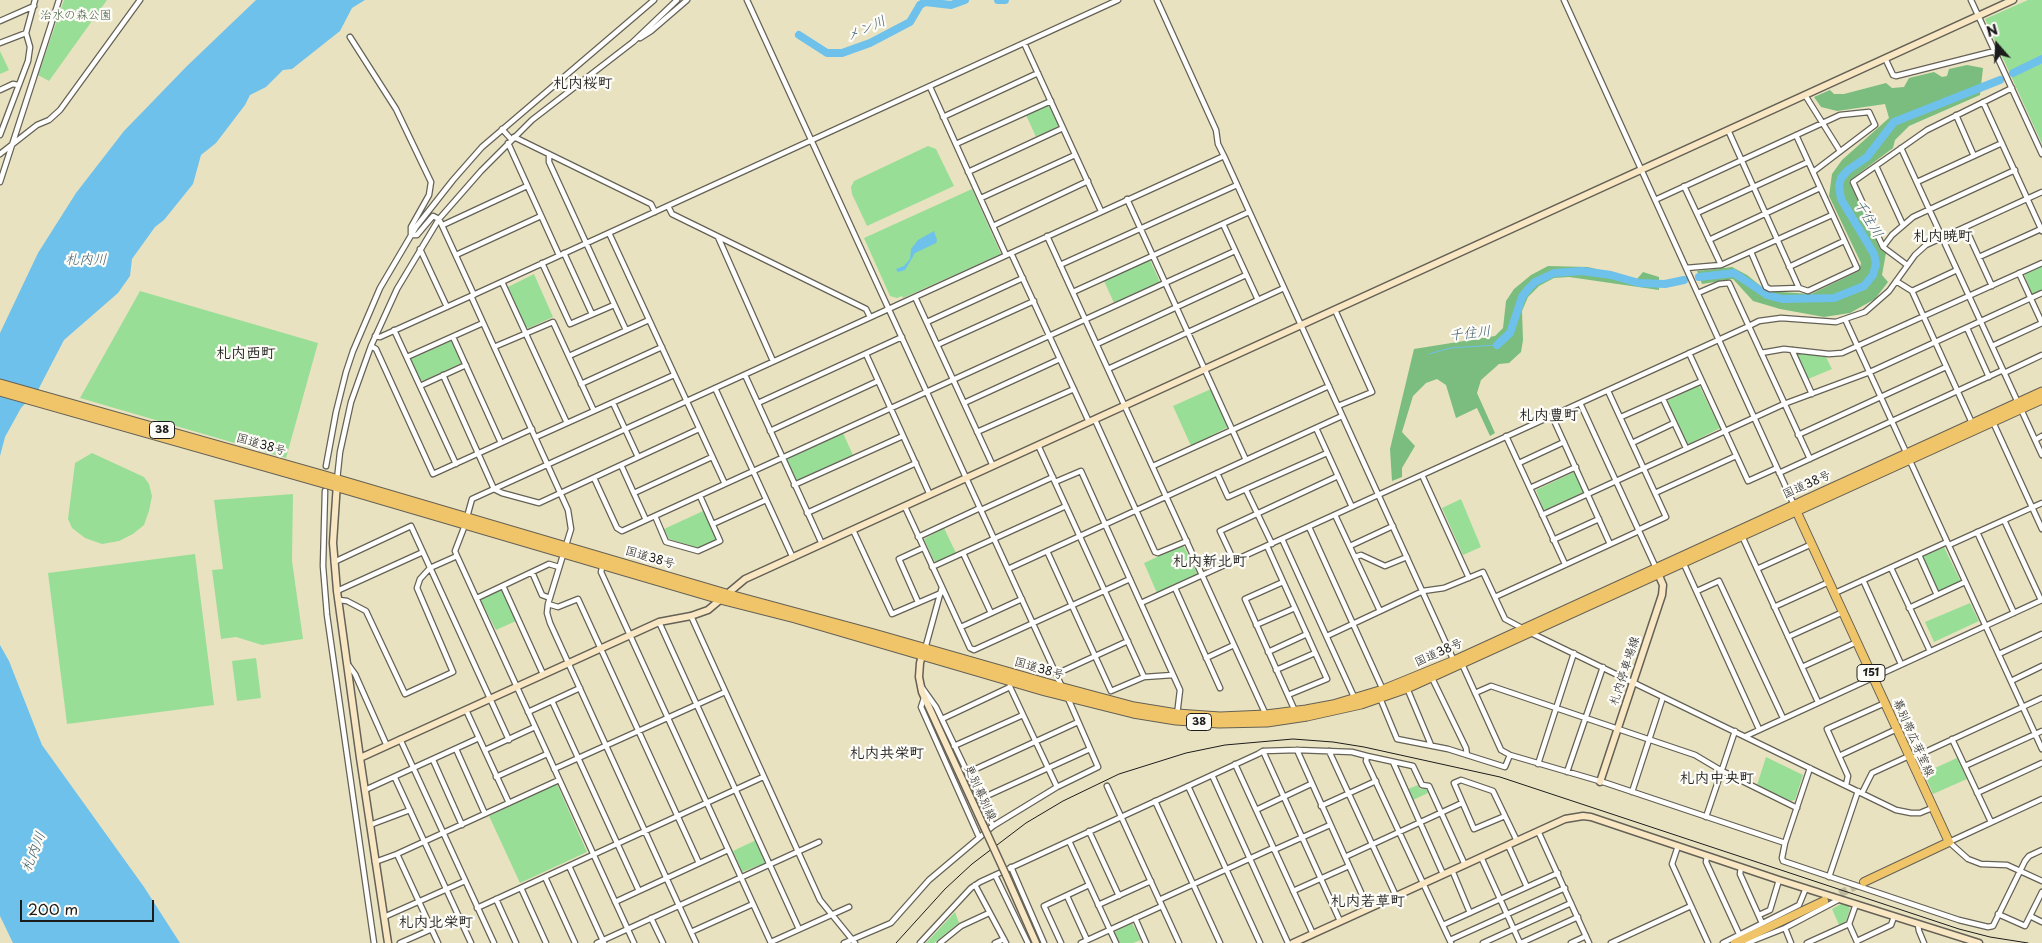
<!DOCTYPE html>
<html>
<head>
<meta charset="utf-8">
<style>
  body { margin:0 }
  #map { position:relative; width:2042px; height:943px; overflow:hidden; background:#e9e2c1; font-family:"Playpen Sans",sans-serif }
  canvas { display:block }
  .north { position:absolute; left:1972px; top:20px; width:50px; height:50px; -webkit-text-stroke:4px #fdfcf7; paint-order:stroke; rotate:341deg; font-size:14px; font-weight:700; line-height:20px; text-align:center; color:#1c1c1c }
  .north::after { content:''; display:block; margin:auto; width:18px; height:22px; background:#1c1c1c; clip-path:polygon(50% 0,100% 100%,50% 72%,0 100%) }
  .scale { position:absolute; left:20px; top:900px; width:134px; height:22px; box-sizing:border-box; border:2px solid #1c1c1c; border-top:0; padding-left:6px; font-size:15px; line-height:18px; white-space:nowrap; color:#1c1c1c; -webkit-text-stroke:4px #fdfcf7; paint-order:stroke }
</style>
</head>
<body>
<div id="map">
<canvas width="2042" height="943"></canvas>
<div class="north">N</div>
<div class="scale">200 m</div>
</div>
<script>
const c = document.querySelector('canvas').getContext('2d');
c.lineJoin = 'round';
function fill(path, color) { c.fillStyle = color; c.fill(path, 'evenodd'); }
const poly = rows => new Path2D(rows.map(r => 'M' + r).join(''));
function stroke(path, color, width, dash) { c.strokeStyle = color; c.lineWidth = width; c.lineCap = dash ? 'butt' : 'round'; c.setLineDash(dash || []); c.stroke(path); }
function write(font, color, halo, rows, align = 'center') {
  c.font = font + ' "Playpen Sans","Klee One",sans-serif'; c.lineWidth = 4.5; c.setLineDash([]); c.textBaseline = 'middle'; c.strokeStyle = halo; c.fillStyle = color; for (const [text, x, y, turn = 0] of rows) {
    c.save(); c.translate(x, y); c.rotate((+turn || 0) * Math.PI / 180); c.textAlign = isNaN(turn) ? turn : align; if (halo) c.strokeText(text, 0, 0); c.fillText(text, 0, 0); c.restore();
  }
}
const green = poly([
  [64,0,107,0,49,81,38,75],
  [2028,0,2042,0,2042,144,1985,19],
  [0,51,9,70,0,74],
  [1049,105,1059,126,1036,137,1026,115],
  [928,146,936,149,954,186,867,226,852,194,851,187,854,181],
  [972,189,1001,254,903,298,902,296,897,298,890,296,864,238],
  [1150,260,1160,282,1114,303,1104,281],
  [2042,266,2042,290,2034,294,2032,294,2024,274],
  [534,274,553,317,529,328,526,327,508,287],
  [140,291,318,343,286,458,80,398],
  [451,341,462,363,423,381,420,380,411,359],
  [1799,353,1826,357,1832,369,1808,379,1798,356],
  [1699,385,1720,428,1689,444,1686,443,1667,401],
  [1211,389,1228,427,1191,446,1173,406],
  [843,433,853,455,798,480,796,480,787,460,788,459],
  [92,453,144,477,149,484,152,496,149,511,144,525,133,534,119,541,102,544,85,538,72,528,68,519,75,463],
  [1574,472,1584,491,1582,493,1545,510,1543,509,1536,490],
  [293,494,292,561,303,639,262,645,236,637,221,639,212,570,223,569,214,500],
  [1461,499,1481,547,1463,555,1442,508],
  [703,511,716,538,715,541,698,548,669,539,664,529],
  [944,528,956,553,937,562,934,561,924,539],
  [1183,545,1197,573,1196,575,1157,593,1144,563],
  [1944,547,1960,580,1960,582,1940,591,1938,590,1923,558,1924,556],
  [195,554,214,705,67,724,48,573],
  [500,590,503,591,516,621,496,630,481,601,482,598],
  [1970,603,1979,621,1934,642,1925,622],
  [256,658,261,698,237,701,232,661],
  [1766,757,1803,775,1795,800,1791,801,1757,785],
  [1957,758,1967,779,1933,794,1924,773],
  [557,784,587,852,520,883,489,816],
  [1418,785,1420,789,1427,789,1428,793,1413,800,1408,789],
  [756,840,765,863,742,872,733,851],
  [1841,904,1848,906,1850,909,1846,921,1839,925,1832,909],
  [955,912,959,923,934,943,926,943],
  [1132,923,1141,940,1133,943,1119,943,1114,933,1116,931]
]);
const forest = poly([
  [1967,65,1983,68,1980,95,1909,126,1895,140,1893,148,1849,181,1880,249,1886,253,1882,275,1888,282,1875,299,1850,313,1824,317,1780,309,1753,301,1733,279,1702,284,1697,271,1732,267,1747,275,1767,291,1811,294,1859,271,1861,263,1829,196,1832,174,1842,160,1889,118,1885,104,1837,111,1821,107,1814,97,1830,90,1834,94,1844,94,1886,83,1892,88,1904,87,1909,78,1934,72,1942,77,1947,76,1949,69],
  [1548,266,1588,267,1637,279,1643,272,1659,277,1659,290,1569,277,1554,278,1539,286,1528,297,1522,311,1523,340,1521,352,1509,363,1499,364,1481,380,1477,393,1495,433,1490,436,1477,408,1456,418,1446,385,1437,379,1426,383,1413,396,1402,432,1415,446,1402,468,1402,477,1392,481,1390,449,1414,349,1495,336,1503,328,1506,301,1514,289,1531,275]
]);
const water = poly([
  [256,0,365,0,352,8,340,31,292,69,283,70,266,87,250,95,245,105,216,143,201,155,193,184,164,220,155,227,132,259,130,276,118,293,64,340,38,390,21,408,5,437,0,456,0,333,38,253,76,193,124,131,187,66],
  [934,231,937,240,936,243,915,253,905,270,898,272,896,269,904,266,910,259,911,249,918,240],
  [0,645,9,661,42,745,144,887,180,943,13,943,0,916]
]);
const stream = poly([
  [1429,354,1450,348,1497,345]
]);
const river = poly([
  [998,0,1005,0],
  [799,35,827,53,842,53,870,43,910,22,920,5,925,2,951,5,965,0],
  [2013,73,2042,59],
  [1699,277,1734,273,1767,295,1782,299,1834,298,1864,286,1873,275,1876,264,1874,254,1841,199,1839,186,1841,178,1848,170,1867,157,1894,122,2000,80],
  [1497,345,1510,333,1522,297,1528,289,1535,282,1554,273,1582,271,1611,275,1639,283,1665,284,1684,280]
]);
const primaryTunnel = poly([
  [1829,899,1864,882]
]);
const street = poly([
  [747,0,1062,687],
  [1157,0,1216,130,1218,144,1224,156,1454,661,1462,664,1501,750,1510,755,1606,783,1785,843],
  [1564,0,1794,505],
  [1971,0,2042,154],
  [0,21,34,6],
  [350,37,396,109,431,182,429,195,411,227,411,235],
  [640,38,651,31,687,0],
  [0,43,26,33],
  [1024,43,1101,211],
  [1885,58,1893,75,1896,76,1995,51],
  [930,87,1006,255],
  [0,90,13,84,18,85],
  [1805,95,1840,151],
  [1983,102,2042,231],
  [1956,115,1974,156],
  [943,117,1038,73],
  [502,129,511,139],
  [1728,130,1799,288],
  [0,135,28,61,30,47,26,33,35,0],
  [514,137,651,204,655,212],
  [508,143,559,255],
  [956,144,1051,101],
  [1901,148,2042,455],
  [0,154,37,125,49,120,60,110,140,0],
  [549,154,549,162,626,330],
  [1876,166,1903,225],
  [968,172,1063,128],
  [0,182,59,0],
  [1917,182,2002,143],
  [1684,186,1721,265],
  [981,198,1075,155],
  [1127,199,1246,460],
  [1655,200,1840,115,1869,112,1875,125,1813,172],
  [668,206,672,214,866,309,870,317],
  [1697,213,1808,162],
  [1223,224,1258,300],
  [443,225,527,186],
  [993,226,1088,181],
  [1965,227,1992,286],
  [609,233,725,484],
  [411,235,417,235,433,216,439,219,474,295],
  [1047,236,1266,715],
  [718,237,773,361],
  [1709,240,1820,188],
  [1883,247,1892,235,1913,217,2015,170],
  [420,249,447,307],
  [1751,252,1766,287,1770,289,1799,288,1808,291,1857,268,1796,135],
  [564,253,592,314],
  [1011,253,1089,422],
  [456,255,541,216],
  [1979,257,2041,229],
  [542,263,570,324,614,305],
  [1060,265,1237,185],
  [1907,265,1883,247,1853,182,1927,130,2012,88],
  [1789,267,1844,241],
  [1686,268,1721,265,1832,215],
  [2019,273,2042,323],
  [1896,281,1912,291,1972,423],
  [502,282,567,423],
  [1912,291,1957,270],
  [1073,292,1249,212],
  [1698,293,1719,284,1729,283,1810,459],
  [471,296,568,510,571,529,548,604,547,613,550,623,696,943],
  [915,297,993,466],
  [1335,310,1372,392,1338,406],
  [1845,319,2042,749],
  [927,322,1023,278],
  [1967,328,1989,377],
  [394,330,456,464],
  [375,336,380,337,471,296,1118,0],
  [453,337,501,443],
  [1097,344,1246,275],
  [937,345,1034,301],
  [371,346,376,349,433,474,532,429],
  [1992,346,2042,323],
  [494,347,553,322,594,411],
  [1792,350,1812,394],
  [1689,353,1748,481,1777,468],
  [1761,353,1784,349,1829,354,1842,353,2042,263],
  [866,354,930,495],
  [569,356,649,320],
  [407,357,483,323],
  [1108,369,1284,288],
  [2004,373,2042,355],
  [443,375,494,489,502,493,539,503,699,429],
  [745,375,822,544],
  [581,384,662,347],
  [420,386,466,365],
  [715,388,793,558],
  [1608,391,1666,517,1638,530],
  [1663,399,1686,448],
  [613,403,638,457],
  [758,403,902,337],
  [964,403,1060,359],
  [1580,403,1656,568],
  [1552,416,1610,544],
  [1621,417,1702,381],
  [1095,420,1155,552,1158,553,1187,541],
  [1993,422,2042,529],
  [1316,428,1352,507],
  [770,431,878,381],
  [977,432,1074,389],
  [1798,435,1946,367],
  [1506,436,1565,564],
  [536,437,674,375],
  [2035,440,2042,436],
  [1632,443,1674,423],
  [1038,445,1144,677],
  [1519,463,1564,442],
  [621,465,646,520],
  [326,466,336,412,346,372,353,351,380,288,416,227,453,180,482,147,654,0],
  [1153,466,1329,386],
  [1217,473,1228,497,1327,453],
  [1779,473,2003,370],
  [1422,475,1469,578],
  [594,478,617,528,622,531,1235,251],
  [337,480,340,452,351,402,371,346,397,289,439,219,481,171,532,120,633,42,677,0],
  [1055,482,1081,471,1180,690,1177,715],
  [794,485,903,436],
  [1530,488,1576,467],
  [1246,490,1272,544],
  [325,491,323,566,327,615,374,943],
  [634,493,712,457],
  [1655,493,1736,456],
  [905,507,942,587,925,649],
  [981,510,1053,477],
  [807,513,916,463],
  [1335,515,1380,611],
  [1542,515,1784,404,1870,372,2042,293],
  [655,516,666,542,698,551,720,541,700,496],
  [467,517,472,499,1224,156],
  [2004,520,2041,600],
  [713,524,766,500],
  [465,525,455,551,457,556,634,943],
  [1309,527,1383,690],
  [853,530,892,614,941,593],
  [1977,532,2014,613],
  [1742,536,1818,702],
  [918,537,980,508],
  [1282,539,1355,699],
  [1553,540,1599,519],
  [1949,545,2042,503],
  [1267,546,1327,679,1288,695],
  [1350,546,1393,526],
  [1047,551,1111,691,1144,677,1173,675],
  [963,553,991,613],
  [1919,555,1937,595],
  [1355,557,1361,555,1385,566,1407,557],
  [1234,561,1220,531,1338,476],
  [334,562,411,526,509,740],
  [1683,562,1759,729],
  [603,564,601,572,771,943],
  [932,567,1066,506],
  [1891,568,1930,651],
  [1008,569,1342,416],
  [1757,569,1812,544],
  [532,572,542,595,550,598],
  [1863,580,1901,664],
  [1283,582,1245,599,1295,711],
  [503,586,543,674],
  [942,587,970,648,974,650,1130,579],
  [1175,588,1220,688],
  [337,591,423,552],
  [1697,591,1719,581,1783,718],
  [1835,593,1947,542],
  [1495,597,1639,531],
  [477,598,549,564,559,567],
  [339,600,347,601,366,611,405,694,453,672,417,588,420,579,430,568,457,556],
  [918,602,899,559,923,548],
  [1141,603,1749,326,1759,321,1781,318,1836,322,1865,312,1889,291,1915,255,1926,245,2042,192],
  [548,604,558,607,578,599,699,863],
  [1774,607,1829,582],
  [1909,608,1965,582],
  [691,616,820,900,855,943],
  [659,622,799,929],
  [1256,625,1295,608],
  [961,627,1022,599],
  [1531,633,1896,810,1911,813,1920,813,1932,808],
  [1327,636,1423,591,1444,588,1483,572,1505,619,1524,629],
  [1788,637,1843,612],
  [1268,652,1307,634],
  [1999,654,2042,634],
  [1206,658,1234,645],
  [347,663,355,674,387,746],
  [1802,667,1857,642],
  [1276,670,1315,653],
  [1056,674,1128,641],
  [1432,678,1466,748,1467,755],
  [2011,681,2042,666],
  [921,686,936,707,993,826],
  [1010,687,1057,787],
  [1407,688,1431,745],
  [1475,693,1491,686,1695,755,1722,771,1797,808],
  [924,698,921,707,979,837],
  [1380,698,1397,739,1448,749,1505,767,1510,755],
  [552,701,639,891],
  [466,710,509,803],
  [528,712,580,688],
  [942,719,1010,687,1010,685],
  [1746,736,2042,600],
  [400,739,494,943],
  [1952,739,1991,822],
  [954,746,1023,715],
  [456,749,485,814],
  [485,750,535,727],
  [1297,750,1368,908],
  [1263,751,1340,921],
  [1329,751,1396,896],
  [1367,756,1413,766,1422,785,1429,786,1465,865],
  [1839,756,1897,729],
  [1910,759,2042,698],
  [433,760,462,825],
  [1393,762,1443,874],
  [1235,764,1313,934],
  [1538,764,1574,653],
  [1965,766,2042,731],
  [1810,768,1785,843,1782,858,1783,861,1959,920,1988,927,1993,926,2025,861,2029,856,2042,850],
  [554,769,725,692],
  [1567,772,1603,667],
  [967,773,1078,722],
  [1212,775,1288,943],
  [496,777,547,754],
  [395,778,471,943],
  [1846,785,1848,776,1827,729,1885,703],
  [1107,786,1179,943],
  [1188,786,1260,943],
  [365,790,479,738],
  [1632,792,1663,697],
  [1862,793,1872,773,1909,756],
  [1977,793,2042,763],
  [980,799,1090,749],
  [2042,799,1949,842,1968,859,1981,864,2007,865,2042,881],
  [1155,801,1220,943],
  [1321,806,1376,781],
  [1256,810,1311,784],
  [1505,816,1474,829,1454,783,1461,780,1493,791,1517,841],
  [1706,817,1735,731],
  [370,825,410,810],
  [1089,831,1119,896],
  [1538,831,1589,943],
  [1069,841,1116,943],
  [1508,845,1527,887],
  [1678,846,1672,864,1708,943],
  [1274,850,1330,825],
  [397,854,438,943],
  [1707,856,1706,862,1740,936],
  [1345,857,1462,803],
  [1481,857,1520,943],
  [375,862,397,854,559,780],
  [569,866,604,943],
  [1011,867,1044,943],
  [1741,867,1740,874,1762,923],
  [1452,870,1470,913],
  [995,875,1028,943],
  [545,877,575,943],
  [1829,877,1858,791],
  [975,885,1006,943],
  [521,888,546,943],
  [1293,891,1349,866],
  [1067,896,1087,940],
  [496,899,516,943],
  [1159,900,1273,848],
  [615,902,728,850],
  [1856,904,1849,924,1857,942],
  [1098,905,1151,881],
  [477,908,763,777],
  [1998,914,2025,926,2042,892],
  [1759,915,1770,910,1779,880],
  [2030,916,2042,922],
  [384,917,465,881],
  [651,918,663,943],
  [1135,918,1146,943],
  [1443,925,1558,873],
  [1918,925,1919,931,1924,943],
  [1785,928,1791,943],
  [691,932,753,904],
  [1450,940,1565,888],
  [1857,941,1891,925,1894,917],
  [771,942,849,907],
  [400,943,432,929],
  [597,943,819,842],
  [844,943,891,923,929,880,993,826,1057,787,1098,767,1067,696],
  [920,943,971,888,980,882,1258,754,1263,751,1297,750,1352,752,1367,756,1366,761,1451,943],
  [940,943,961,926,989,913],
  [995,943,1004,939],
  [1061,943,1044,906,1089,885],
  [1081,943,1162,906],
  [1483,943,1571,903],
  [1521,943,1578,917],
  [1571,943,1586,936],
  [1611,943,1691,906],
  [1723,943,1799,905,1806,888],
  [1747,943,1785,928,1840,899],
  [1807,943,1849,924]
]);
const secondary = poly([
  [337,483,333,543,337,591,360,758,388,943],
  [923,652,920,663,919,677,922,692,984,827],
  [360,758,659,622,691,616,708,610,745,579,2013,0],
  [1600,782,1662,595,1663,585,1657,571],
  [1006,875,1036,943],
  [1293,943,1565,819,1583,816,1591,817,1779,880,1979,943]
]);
const primary = poly([
  [1794,506,1949,842,1864,882],
  [1735,943,1824,901]
]);
const highway = poly([
  [0,384,325,476,726,594,874,634,1063,688,1134,707,1177,714,1220,717,1266,715,1306,710,1333,705,1383,690,1454,661,2042,392],
  [0,391,345,489,720,599,795,618,1045,691,1133,713,1176,720,1219,723,1267,722,1307,716,1361,704,1407,688,2042,399]
]);
const rail = poly([
  [896,943,945,889,972,864,1026,823,1063,801,1119,774,1186,753,1225,745,1293,739,1333,742,1364,747,1500,777,1959,929,1990,937,2028,943]
]);
const secondaryBridge = poly([
  [984,827,1006,875]
]);
const shields = [
  [162,430,25],
  [1871,673,28],
  [1199,722,25]
];
const shieldNames = [
  ["38",162,430],
  ["151",1871,673],
  ["38",1199,722]
];
const parkNames = [
  ["治水の森公園",76,16]
];
const streetNames = [
  ["国道38号",261,445,16],
  ["国道38号",1807,485,-24],
  ["国道38号",650,558,16],
  ["国道38号",1439,653,-24],
  ["国道38号",1039,669,16],
  ["札内停車場線",1625,671,-72],
  ["幕別帯広芽室線",1913,738,66],
  ["更別幕別線",980,793,65]
];
const waterNames = [
  ["メン川",866,29,-24],
  ["千住川",1868,219,59],
  ["札内川",86,260],
  ["千住川",1470,334,-6],
  ["札内川",34,852,-68]
];
const quarterNames = [
  ["札内桜町",583,84],
  ["札内暁町",1943,237],
  ["札内西町",246,354],
  ["札内豊町",1549,416],
  ["札内新北町",1210,562],
  ["札内共栄町",887,754],
  ["札内中央町",1717,779],
  ["札内若草町",1368,902],
  ["札内北栄町",436,923]
];
fill(green, '#99de96');
fill(forest, '#7abd7f');
fill(water, '#6ec1ea');
stroke(stream, '#6ec1ea', 1);
stroke(river, '#6ec1ea', 8);
stroke(primaryTunnel, '#c0baa0', 8, [8, 4]);
stroke(street, '#646156', 7);
stroke(secondary, '#646156', 9);
stroke(primary, '#646156', 10);
stroke(highway, '#646156', 11);
stroke(street, '#fff', 4.5);
stroke(secondary, '#f9e7c3', 6);
stroke(primary, '#f0c469', 8);
stroke(highway, '#f0c469', 9);
stroke(rail, '#1c1c1c', 1);
stroke(secondaryBridge, '#646156', 9, []);
stroke(secondaryBridge, '#f9e7c3', 6);
for (const [x, y, w] of shields) { const box = new Path2D(); box.roundRect(x - w / 2, y - 8.5, w, 17, 4); c.fillStyle = '#fdfcf7'; c.fill(box); stroke(box, '#1c1c1c', 1); }
write('bold 11px', '#1c1c1c', null, shieldNames);
write('12px', '#486047', '#fdfcf7', parkNames);
write('12px', '#1c1c1c', '#fdfcf7', streetNames);
write('italic 14px', '#3d5e6e', '#fdfcf7', waterNames);
write('bold 15px', '#1c1c1c', '#fdfcf7', quarterNames);
</script>
</body>
</html>
